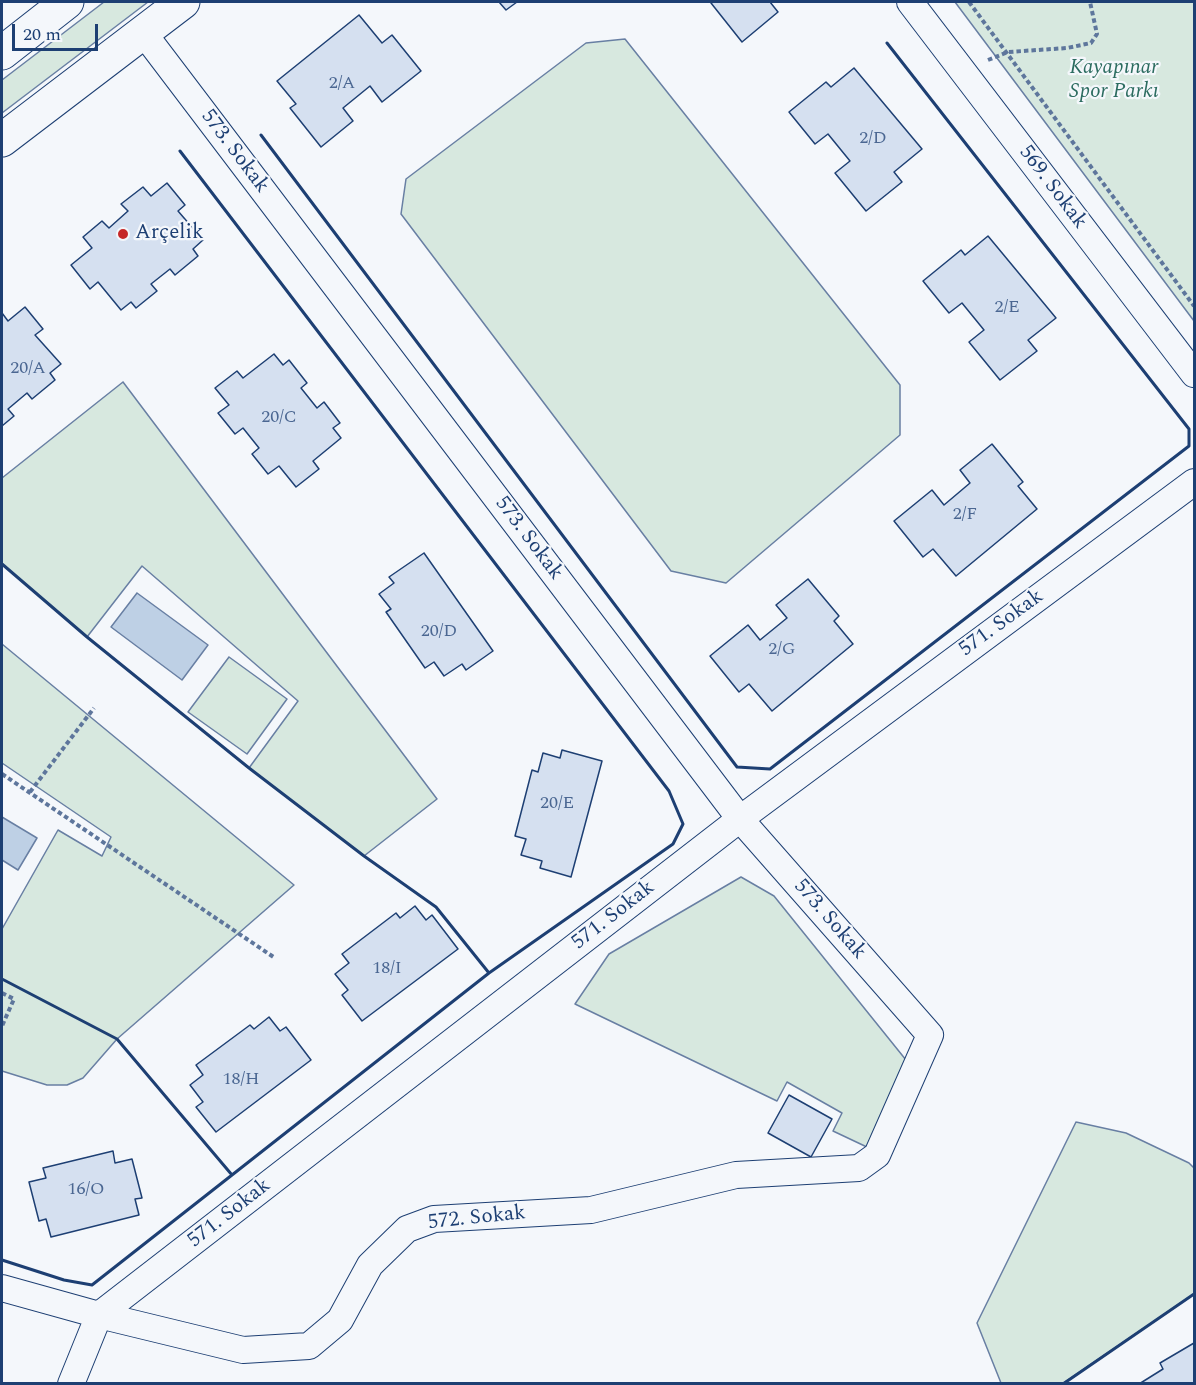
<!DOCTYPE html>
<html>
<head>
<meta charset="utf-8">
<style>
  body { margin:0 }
  #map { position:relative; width:1196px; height:1385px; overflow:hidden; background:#f4f7fb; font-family:Spectral,serif }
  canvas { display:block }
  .frame { position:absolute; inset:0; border:3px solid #1d3f73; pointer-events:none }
  .scale { position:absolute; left:12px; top:24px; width:86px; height:27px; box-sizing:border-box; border:3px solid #1d3f73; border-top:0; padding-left:8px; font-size:18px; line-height:21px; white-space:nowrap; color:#1d3f73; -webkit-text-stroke:4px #f4f7fb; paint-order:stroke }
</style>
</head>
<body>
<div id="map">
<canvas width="1196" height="1385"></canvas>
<div class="frame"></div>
<div class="scale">20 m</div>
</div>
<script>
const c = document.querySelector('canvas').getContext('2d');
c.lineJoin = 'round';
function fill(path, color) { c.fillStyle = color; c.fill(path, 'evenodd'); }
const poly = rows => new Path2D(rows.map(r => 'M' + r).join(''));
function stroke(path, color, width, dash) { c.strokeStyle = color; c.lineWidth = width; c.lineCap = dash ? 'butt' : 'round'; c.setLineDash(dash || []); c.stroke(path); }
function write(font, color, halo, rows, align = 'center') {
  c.font = font + ' Spectral,serif'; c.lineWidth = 4.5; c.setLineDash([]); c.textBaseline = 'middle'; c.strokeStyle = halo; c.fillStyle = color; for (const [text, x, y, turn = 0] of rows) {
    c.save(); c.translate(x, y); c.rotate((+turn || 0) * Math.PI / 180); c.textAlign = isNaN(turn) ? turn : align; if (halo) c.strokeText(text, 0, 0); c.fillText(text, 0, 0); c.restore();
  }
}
const green = poly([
  [104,2,148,2,2,113,2,80,104,2],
  [955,2,1194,2,1194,321,955,2],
  [625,39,900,385,900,435,726,583,671,571,401,214,406,179,586,43,625,39],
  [123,382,437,799,364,856,249,768,298,701,142,566,87,637,2,564,2,478,123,382],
  [2,644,294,885,117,1039,83,1078,67,1085,47,1085,2,1071,2,929,58,830,102,856,111,837,2,763,2,644],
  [229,657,287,699,247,754,188,712,229,657],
  [741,877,774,896,906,1060,869,1148,833,1131,842,1113,787,1082,777,1101,575,1004,609,954,741,877],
  [1076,1122,1126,1133,1189,1163,1194,1168,1194,1294,1063,1383,1001,1383,977,1323,1076,1122]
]);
const water = poly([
  [137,593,208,645,182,680,111,627,137,593],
  [2,817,37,838,18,870,2,860,2,817]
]);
const building = poly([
  [499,2,517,2,506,10,499,2],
  [713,2,770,2,778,12,742,42,711,3,713,2],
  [359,15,382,43,392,35,421,71,382,102,370,86,343,108,353,121,321,147,290,108,296,104,277,81,359,15],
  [854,68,922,149,894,172,902,182,866,211,835,173,850,161,828,134,815,144,789,112,826,82,831,87,854,68],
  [167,183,185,205,178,211,203,240,193,249,198,256,175,275,170,269,151,284,157,291,136,308,131,302,121,310,98,282,90,289,71,265,92,248,83,237,102,221,109,228,128,211,121,204,143,187,151,196,167,183],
  [988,236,1056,318,1028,340,1037,351,1000,380,969,342,984,330,962,303,949,313,923,281,961,250,965,255,988,236],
  [25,307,43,329,35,335,61,364,50,373,55,380,32,399,27,393,8,409,14,416,2,426,2,313,8,321,25,307],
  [274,354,283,365,289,360,307,383,301,388,317,408,324,402,340,423,333,428,341,438,313,461,319,469,296,487,279,466,268,474,252,454,259,448,243,428,235,434,218,413,229,405,215,388,237,371,243,378,274,354],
  [992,444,1023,482,1018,486,1037,509,956,576,933,549,923,557,894,521,932,490,944,505,970,483,960,470,992,444],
  [424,553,493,651,466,670,462,664,444,676,434,662,425,668,386,612,391,609,379,594,394,583,389,577,424,553],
  [808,579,839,616,834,621,853,644,772,711,749,684,739,692,710,656,748,625,760,640,787,618,776,605,808,579],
  [562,750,602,761,571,877,540,868,542,861,521,855,526,839,515,836,532,770,538,772,543,753,560,758,562,750],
  [415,906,426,920,432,915,458,949,362,1021,342,995,348,990,335,974,349,963,342,954,396,913,400,918,415,906],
  [269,1017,280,1031,286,1027,311,1060,216,1132,196,1107,203,1102,190,1085,203,1075,196,1065,250,1025,254,1029,269,1017],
  [789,1095,832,1119,811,1157,768,1133,789,1095],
  [113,1151,115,1163,132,1159,142,1198,135,1199,139,1215,51,1237,46,1219,39,1221,29,1182,46,1178,43,1168,113,1151],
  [1194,1343,1194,1384,1139,1384,1163,1369,1160,1363,1194,1343]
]);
const path = poly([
  [969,2,1194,306],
  [988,60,1008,52,1067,48,1091,43,1097,34,1090,2],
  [2,774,275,958],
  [30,792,94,708],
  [2,993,14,999,2,1026]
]);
const minor = poly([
  [910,2,1194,374],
  [2,1288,99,1315,243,1350,309,1346,340,1320,370,1265,407,1229,434,1219,591,1210,736,1175,859,1168,877,1155,930,1035,740,819,142,31],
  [71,1384,99,1315,740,819,1194,482]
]);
const primary = poly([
  [2,53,67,2],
  [2,140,183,2]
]);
const wall = poly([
  [261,135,737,767,770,769,1189,446,1189,429,887,43],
  [180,151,669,791,683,824,673,844,489,973],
  [2,564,87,637,249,768,364,856,436,907,489,973,232,1175],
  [2,979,117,1039,232,1175,92,1285,64,1280,2,1260],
  [1063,1384,1194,1294]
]);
const markers = [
  [123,234,6,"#c62828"]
];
const numberNames = [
  ["2/A",342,84],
  ["2/D",873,139],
  ["2/E",1007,308],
  ["20/A",28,369],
  ["20/C",279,418],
  ["2/F",965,515],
  ["20/D",439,632],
  ["2/G",782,650],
  ["20/E",557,804],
  ["18/I",387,969],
  ["18/H",241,1080],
  ["16/O",86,1190]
];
const parkNames = [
  ["Kayapınar",1114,69],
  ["Spor Parkı",1114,93]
];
const streetNames = [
  ["573. Sokak",234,152,53],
  ["569. Sokak",1052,188,53],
  ["573. Sokak",528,539,53],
  ["571. Sokak",1002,624,-36],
  ["571. Sokak",614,916,-38],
  ["573. Sokak",829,920,49],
  ["571. Sokak",230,1214,-38],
  ["572. Sokak",477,1219,-6]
];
const poiNames = [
  ["Arçelik",135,234]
];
fill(green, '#d7e8df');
stroke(green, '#687fa3', 1.5);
fill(water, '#bed0e5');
stroke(water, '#687fa3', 1.5);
fill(building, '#d5e0f0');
stroke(building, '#1d3f73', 1.5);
stroke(minor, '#1d3f73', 28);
stroke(primary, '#1d3f73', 35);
stroke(path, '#5e769c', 4, [4.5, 3]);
stroke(minor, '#f4f7fb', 26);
stroke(primary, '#f4f7fb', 33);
stroke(wall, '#1d3f73', 3);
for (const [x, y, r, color] of markers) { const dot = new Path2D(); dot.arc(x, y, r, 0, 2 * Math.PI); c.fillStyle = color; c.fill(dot); stroke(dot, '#f4f7fb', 2); }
write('18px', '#4b6792', null, numberNames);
write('italic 21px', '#2c6c60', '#f4f7fb', parkNames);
write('21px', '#1d3f73', '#f4f7fb', streetNames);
write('21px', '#1d3f73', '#f4f7fb', poiNames, 'left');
</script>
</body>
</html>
